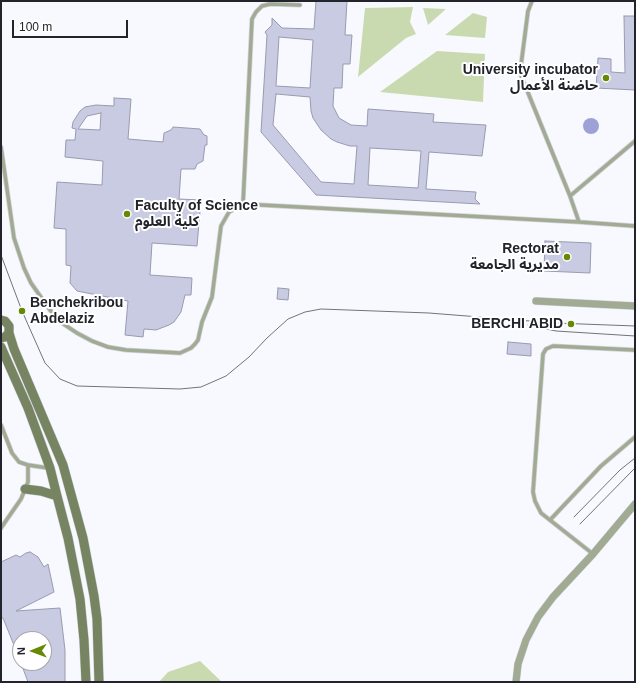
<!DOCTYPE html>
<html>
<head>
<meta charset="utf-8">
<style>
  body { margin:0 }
  #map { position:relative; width:636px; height:683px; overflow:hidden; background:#f8f9fe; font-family:Arial,sans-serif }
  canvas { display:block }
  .frame { position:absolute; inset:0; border:2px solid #22232b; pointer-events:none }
  .north { position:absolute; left:12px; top:631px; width:40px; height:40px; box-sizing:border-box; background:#fff; border:1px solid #a7a7aa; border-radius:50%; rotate:269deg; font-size:11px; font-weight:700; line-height:16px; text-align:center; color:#22232b }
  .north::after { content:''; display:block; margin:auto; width:14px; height:18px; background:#678804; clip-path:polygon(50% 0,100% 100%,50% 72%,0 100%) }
  .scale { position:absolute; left:12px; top:20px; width:116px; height:18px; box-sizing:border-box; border:2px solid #22232b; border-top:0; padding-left:5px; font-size:12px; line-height:14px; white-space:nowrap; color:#22232b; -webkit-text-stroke:3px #fff; paint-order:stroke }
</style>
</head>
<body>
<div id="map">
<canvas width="636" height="683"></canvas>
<div class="frame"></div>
<div class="north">N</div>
<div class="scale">100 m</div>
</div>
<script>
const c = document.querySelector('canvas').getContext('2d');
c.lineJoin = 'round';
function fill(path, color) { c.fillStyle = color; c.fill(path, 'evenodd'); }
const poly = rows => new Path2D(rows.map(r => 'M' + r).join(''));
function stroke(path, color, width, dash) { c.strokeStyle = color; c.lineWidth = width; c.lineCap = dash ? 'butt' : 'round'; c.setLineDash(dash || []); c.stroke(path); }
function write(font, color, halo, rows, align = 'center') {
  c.font = font + ' Arial,"Noto Sans Arabic",sans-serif'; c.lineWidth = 4; c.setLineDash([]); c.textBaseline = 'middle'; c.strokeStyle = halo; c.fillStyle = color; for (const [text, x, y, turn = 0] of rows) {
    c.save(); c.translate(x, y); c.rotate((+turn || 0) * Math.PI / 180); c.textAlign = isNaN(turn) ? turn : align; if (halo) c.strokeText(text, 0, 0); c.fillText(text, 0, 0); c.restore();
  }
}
const green = poly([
  [413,7,410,22,416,34,406,38,358,77,365,8],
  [423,8,446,9,428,25],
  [473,13,487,17,485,38,445,35],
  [437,51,485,54,483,102,380,92],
  [200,661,222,682,159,682,168,672]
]);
const water = poly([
  '583 126a8 8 0 1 1 16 0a8 8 0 1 1-16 0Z'
]);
const building = poly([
  [316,1,347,1,345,35,352,35,350,64,343,64,342,88,334,88,333,106,339,118,351,125,367,126,368,109,434,114,433,122,486,125,482,156,429,152,426,189,476,192,475,199,480,204,316,195,261,132,267,35,265,32,272,25,272,18,282,28,314,29,316,1],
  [279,37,313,40,310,88,276,86,279,37],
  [276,94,310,97,311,111,313,118,321,130,331,139,337,142,350,146,357,146,354,184,321,182,273,125,276,94],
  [370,148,421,151,418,188,368,185,370,148],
  [624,16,635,16,635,90,596,88,598,58,611,59,611,72,625,73,624,16],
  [114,98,131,99,128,139,163,142,164,133,171,130,173,127,200,129,204,135,207,136,207,145,205,145,203,161,197,164,195,169,181,169,179,199,201,200,197,246,152,243,150,275,192,278,191,295,185,295,181,312,174,322,169,325,156,330,144,329,143,337,125,335,128,301,77,291,70,283,71,266,66,265,66,229,54,228,57,182,102,185,103,161,65,157,66,140,75,140,76,129,72,128,73,122,80,111,85,107,96,105,114,106,114,98],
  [101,113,100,130,78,129,87,116,101,113],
  [545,241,591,243,590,273,544,271,545,241],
  [278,288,289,289,288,300,277,299,278,288],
  [508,342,531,344,531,356,507,354,508,342],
  [30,552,38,557,44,567,48,564,54,592,16,611,60,608,65,650,65,682,28,682,21,663,44,663,44,639,20,639,20,660,3,618,1,618,1,562,16,555,20,557,26,553,30,552]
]);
const service = poly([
  [532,1,528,11,520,73,570,196],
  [635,141,570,196,579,222,635,226],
  [1,147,14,238,24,268,31,283,50,310,62,323,77,333,92,341,108,347,126,350,180,353,191,348,195,344,198,340,202,322,212,297,221,226,229,212,243,204,579,222],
  [243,204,252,19,256,12,262,6,270,4,300,5],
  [1,425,12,453,19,462,28,465,48,468],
  [550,520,601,466,635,437],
  [1,528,21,499,28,482,28,465],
  [593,554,541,513,535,501,533,492,543,354,546,349,553,346,635,350]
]);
const minor = poly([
  [536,301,635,306],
  [516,682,518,664,526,640,538,617,553,597,593,554,635,504]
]);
const secondary = poly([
  [1,320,5,321,9,326,9,333,14,349,63,465,83,538,94,596,97,619,99,682],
  [1,338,5,337,9,333],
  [1,347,28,408,50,468,57,496,68,538,80,599,84,640,86,682],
  [25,489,41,491,57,496]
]);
const tram = poly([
  [1,255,22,311,45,363,60,379,77,386,180,389,201,387,226,376,249,357,267,338,288,319,305,312,321,309,429,313,555,323,635,326],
  [528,325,556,331,635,336],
  [574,517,620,470,635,458],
  [580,524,635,468]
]);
const markers = [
  [606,78,4,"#678804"],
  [127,214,4,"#678804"],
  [567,257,4,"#678804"],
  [22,311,4,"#678804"],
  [571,324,4,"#678804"]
];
const poiNames = [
  ["University incubator",598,70],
  ["حاضنة الأعمال",598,86],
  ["Faculty of Science",135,206,"left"],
  ["كلية العلوم",135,222,"left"],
  ["Rectorat",559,249],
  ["مديرية الجامعة",559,265],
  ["Benchekribou",30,303,"left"],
  ["Abdelaziz",30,319,"left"],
  ["BERCHI ABID",563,324]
];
fill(green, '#cadab0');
fill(water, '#9ea1d6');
fill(building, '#c8cbe1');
stroke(building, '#989ab0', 1);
stroke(service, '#d1d2d8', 5);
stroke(minor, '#d1d2d8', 8);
stroke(secondary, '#d1d2d8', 10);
stroke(service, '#a1aa93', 3.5);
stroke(minor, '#a1aa93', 7);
stroke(secondary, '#778462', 9);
stroke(tram, '#72737a', 1);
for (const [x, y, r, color] of markers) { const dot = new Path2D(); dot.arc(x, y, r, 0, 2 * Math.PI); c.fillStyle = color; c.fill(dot); stroke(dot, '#fff', 1.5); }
write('bold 14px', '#22232b', '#fff', poiNames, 'right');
</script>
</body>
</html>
